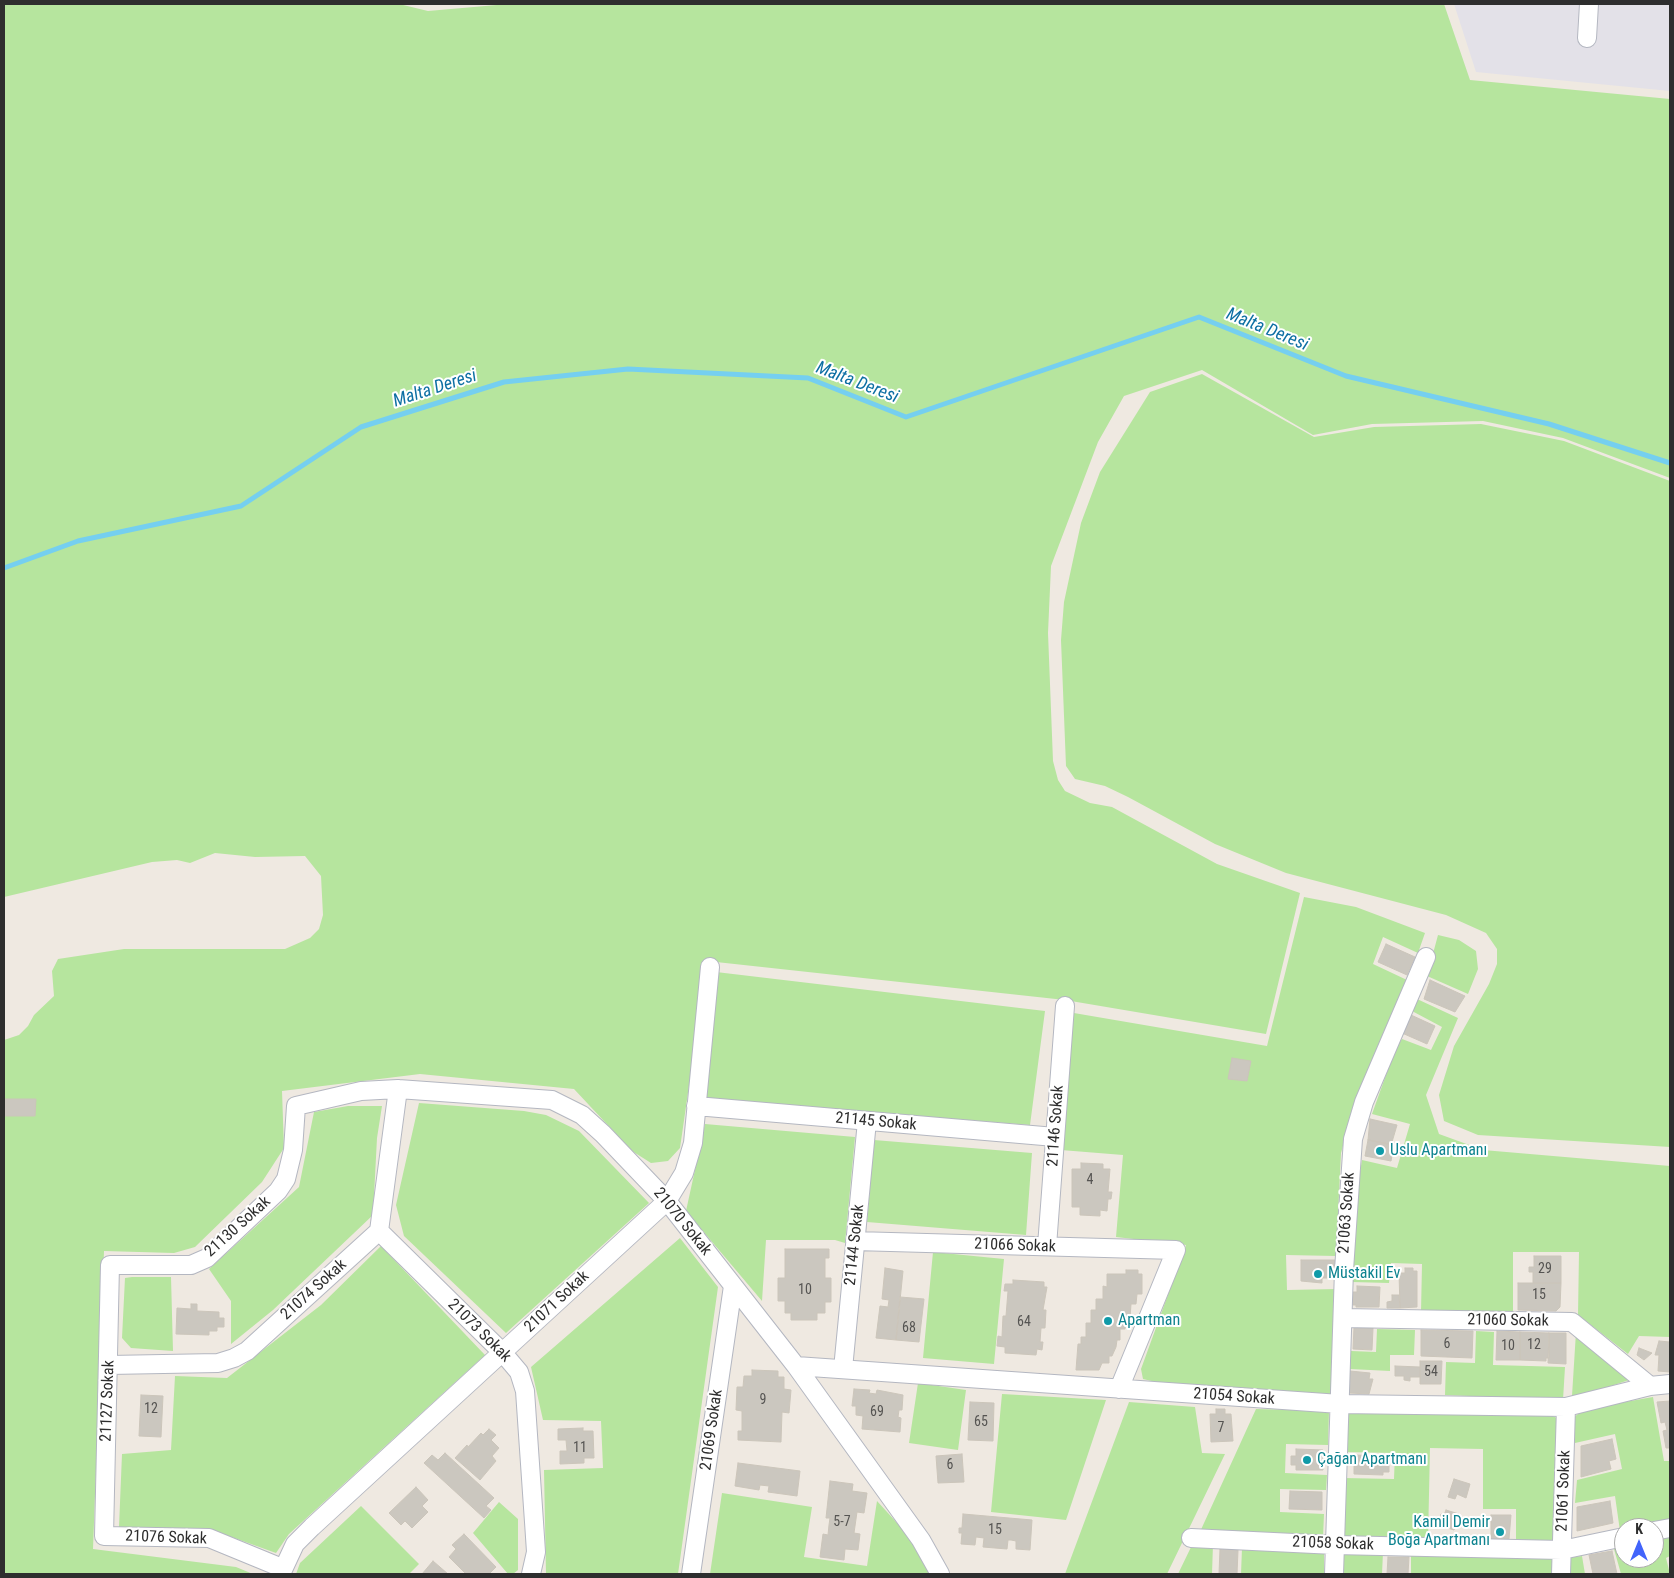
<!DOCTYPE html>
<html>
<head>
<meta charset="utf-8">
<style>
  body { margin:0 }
  #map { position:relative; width:1674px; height:1578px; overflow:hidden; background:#efe9e1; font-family:"Roboto Condensed",sans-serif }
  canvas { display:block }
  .frame { position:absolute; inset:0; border:5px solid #2e2e2e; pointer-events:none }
  .north { position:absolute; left:1614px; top:1518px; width:50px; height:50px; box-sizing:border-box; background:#fff; border:1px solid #ababab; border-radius:50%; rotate:0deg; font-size:14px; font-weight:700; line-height:20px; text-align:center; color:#2e2e2e }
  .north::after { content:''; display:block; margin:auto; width:18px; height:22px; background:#4264fb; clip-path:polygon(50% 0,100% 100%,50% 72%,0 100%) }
</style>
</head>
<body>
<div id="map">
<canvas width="1674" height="1578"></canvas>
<div class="frame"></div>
<div class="north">K</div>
</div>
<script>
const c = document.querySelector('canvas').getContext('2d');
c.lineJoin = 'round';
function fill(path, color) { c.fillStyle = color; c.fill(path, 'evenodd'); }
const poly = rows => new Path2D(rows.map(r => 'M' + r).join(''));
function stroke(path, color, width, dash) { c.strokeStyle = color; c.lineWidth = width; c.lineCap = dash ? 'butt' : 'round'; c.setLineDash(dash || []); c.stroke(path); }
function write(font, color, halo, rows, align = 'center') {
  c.font = font + ' "Roboto Condensed",sans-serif'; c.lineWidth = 4; c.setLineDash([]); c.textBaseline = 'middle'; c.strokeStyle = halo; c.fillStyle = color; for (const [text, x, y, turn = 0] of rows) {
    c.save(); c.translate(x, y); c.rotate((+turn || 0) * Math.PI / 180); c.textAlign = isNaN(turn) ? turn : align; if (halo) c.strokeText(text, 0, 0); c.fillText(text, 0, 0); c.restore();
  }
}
const industrial = poly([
  [1454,4,1670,4,1670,91,1476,72]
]);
const green = poly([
  [4,4,399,4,428,11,508,4,1444,4,1470,80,1670,99,1670,478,1563,438,1483,421,1372,424,1313,435,1202,370,1124,396,1098,442,1051,566,1048,633,1053,761,1058,780,1065,791,1090,803,1112,807,1217,864,1300,893,1266,1034,1065,1000,707,961,680,1148,668,1161,651,1163,632,1151,574,1089,420,1074,282,1091,284,1148,262,1182,195,1247,174,1253,104,1251,93,1549,236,1567,253,1574,4,1574,4,1040,19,1035,28,1026,34,1015,54,996,52,971,58,959,124,949,285,949,310,938,319,929,323,915,321,876,305,856,255,857,215,853,190,863,177,860,152,862,4,897],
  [1202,374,1314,437,1374,427,1481,424,1564,441,1670,481,1670,1147,1478,1135,1444,1121,1439,1095,1454,1046,1489,984,1497,964,1497,949,1486,933,1446,915,1286,873,1215,844,1128,797,1105,786,1075,779,1066,766,1061,640,1064,602,1081,523,1100,472,1150,392],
  [1304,897,1356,907,1425,933,1418,953,1383,937,1373,964,1407,980,1353,1110,1341,1153,1336,1256,1286,1255,1287,1290,1337,1289,1331,1396,1209,1389,1194,1385,1160,1383,1143,1379,1141,1369,1186,1245,1116,1237,1123,1155,1061,1150,1068,1012,1267,1046],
  [1438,935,1459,940,1476,951,1478,969,1468,994,1427,976],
  [716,972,1045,1011,1030,1125,703,1099],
  [1417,999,1458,1018,1426,1095,1439,1134,1483,1150,1670,1166,1670,1337,1639,1336,1628,1354,1578,1315,1579,1252,1513,1252,1513,1313,1421,1312,1422,1264,1391,1263,1389,1283,1352,1282,1354,1207,1362,1160,1397,1168,1410,1124,1372,1114,1396,1047,1402,1039,1431,1050,1442,1027,1412,1011],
  [419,1103,524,1111,546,1115,579,1131,649,1203,506,1333,404,1236,396,1205],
  [348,1106,382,1106,377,1138,373,1215,273,1310,231,1344,231,1301,209,1269,299,1187,314,1112],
  [705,1124,855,1137,845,1243,835,1240,766,1240,762,1301,686,1211],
  [874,1140,1032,1153,1026,1235,867,1222],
  [680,1238,718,1287,678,1574,546,1574,544,1470,603,1468,601,1421,543,1420,531,1367],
  [381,1246,485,1355,289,1534,276,1553,212,1530,119,1527,122,1454,171,1450,175,1376,227,1378,321,1305],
  [933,1252,1004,1259,994,1364,923,1358],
  [132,1277,171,1277,173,1351,131,1348,122,1338,125,1278],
  [1377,1329,1415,1330,1414,1355,1390,1355,1390,1371,1350,1369,1351,1351,1376,1352],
  [1476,1331,1494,1332,1493,1365,1565,1367,1563,1400,1445,1395,1446,1362,1475,1363],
  [1576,1332,1632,1379,1599,1390,1572,1396],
  [918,1383,966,1390,958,1450,909,1443],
  [1002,1394,1106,1400,1066,1520,991,1512],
  [1653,1397,1664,1461,1670,1461,1670,1519,1624,1528,1620,1531,1615,1496,1575,1503,1577,1480,1622,1469,1615,1434,1575,1443,1574,1417,1585,1409],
  [1129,1402,1195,1407,1202,1453,1225,1454,1167,1574,1065,1574],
  [1256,1409,1329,1411,1328,1445,1286,1444,1285,1473,1327,1475,1326,1490,1280,1489,1280,1512,1324,1514,1323,1538,1199,1534],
  [1344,1411,1547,1414,1555,1417,1561,1422,1559,1543,1516,1543,1516,1509,1483,1509,1483,1449,1430,1448,1428,1540,1342,1539,1343,1478,1394,1479,1395,1453,1343,1452],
  [722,1493,812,1507,804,1557,867,1566,877,1501,908,1535,930,1574,710,1574],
  [499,1502,518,1519,518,1570,513,1574,508,1574,473,1533],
  [361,1506,419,1564,409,1574,296,1574,300,1563],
  [1670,1534,1670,1556,1666,1558,1670,1574,1621,1574,1614,1549,1624,1546,1624,1558,1654,1558,1654,1539],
  [1193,1543,1213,1544,1212,1574,1178,1574],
  [1242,1548,1324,1550,1324,1574,1241,1574],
  [1340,1551,1383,1552,1382,1574,1339,1574],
  [1411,1555,1553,1557,1553,1574,1411,1574],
  [1582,1556,1585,1574,1567,1574,1568,1558]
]);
const stream = poly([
  [4,568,78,541,241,506,361,427,504,382,628,369,808,378,906,417,1199,317,1346,376,1549,424,1670,463]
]);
const building = poly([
  [1386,944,1415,957,1407,975,1378,962,1386,944],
  [1430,980,1465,996,1455,1012,1424,999,1430,980],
  [1411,1015,1435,1026,1427,1044,1402,1033,1411,1015],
  [1232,1058,1251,1061,1247,1081,1228,1079,1232,1058],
  [4,1099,36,1099,35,1116,4,1116,4,1099],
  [1370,1119,1397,1125,1392,1142,1395,1143,1394,1145,1368,1140,1370,1119],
  [1368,1140,1394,1145,1391,1161,1365,1156,1368,1140],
  [1081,1163,1103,1164,1103,1169,1110,1169,1108,1192,1112,1192,1111,1199,1108,1199,1107,1211,1100,1210,1100,1216,1080,1215,1080,1207,1072,1207,1072,1169,1081,1169,1081,1163],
  [785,1249,829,1249,829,1258,825,1258,825,1278,831,1278,831,1302,825,1302,825,1313,817,1313,817,1320,791,1320,791,1313,785,1313,785,1301,778,1301,778,1278,785,1278,785,1249],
  [1534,1256,1561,1256,1561,1283,1533,1283,1533,1272,1529,1272,1529,1267,1534,1267,1534,1256],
  [1301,1260,1335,1260,1336,1278,1322,1278,1322,1283,1301,1281,1301,1260],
  [885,1268,903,1271,896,1340,876,1338,880,1306,888,1307,889,1300,882,1299,885,1268],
  [1405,1268,1413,1268,1413,1271,1417,1271,1417,1307,1400,1308,1399,1273,1405,1273,1405,1268],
  [1126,1270,1138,1270,1138,1274,1142,1274,1142,1294,1137,1294,1136,1304,1131,1304,1130,1318,1126,1318,1125,1329,1120,1329,1120,1340,1117,1340,1116,1347,1112,1356,1109,1356,1109,1363,1102,1363,1099,1370,1076,1370,1078,1344,1081,1344,1081,1337,1086,1337,1086,1323,1091,1323,1091,1310,1096,1310,1096,1299,1103,1299,1103,1286,1107,1287,1107,1274,1126,1274,1126,1270],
  [1013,1280,1044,1282,1044,1287,1047,1287,1043,1310,1046,1310,1045,1328,1041,1328,1040,1342,1043,1342,1042,1350,1037,1349,1036,1355,1005,1353,1005,1347,997,1346,998,1336,1002,1337,1003,1316,1006,1316,1008,1291,1004,1291,1005,1284,1013,1284,1013,1280],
  [1518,1283,1561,1283,1560,1307,1556,1311,1518,1310,1518,1283],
  [1357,1286,1380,1287,1379,1307,1356,1307,1356,1305,1353,1305,1353,1292,1357,1292,1357,1286],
  [1392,1295,1399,1295,1400,1308,1387,1308,1387,1302,1392,1301,1392,1295],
  [900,1297,924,1299,919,1342,896,1340,900,1297],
  [191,1304,197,1304,197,1311,219,1312,219,1318,224,1318,224,1327,217,1327,217,1331,209,1331,209,1335,176,1334,177,1308,191,1309,191,1304],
  [1354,1327,1373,1328,1372,1350,1353,1349,1354,1327],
  [1421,1330,1473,1331,1472,1358,1421,1356,1421,1330],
  [1497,1331,1520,1332,1520,1360,1496,1360,1497,1331],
  [1520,1332,1549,1333,1549,1358,1546,1358,1546,1361,1520,1360,1520,1332],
  [1549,1333,1566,1333,1566,1364,1548,1363,1549,1333],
  [1659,1341,1670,1342,1670,1372,1658,1371,1659,1355,1655,1355,1659,1341],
  [1639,1348,1652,1353,1644,1360,1637,1355,1639,1348],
  [1420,1361,1442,1361,1441,1384,1420,1384,1420,1361],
  [1395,1366,1420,1367,1420,1377,1410,1377,1410,1381,1404,1380,1404,1376,1395,1376,1395,1366],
  [752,1370,778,1371,778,1377,784,1377,784,1389,791,1390,789,1413,782,1412,781,1442,738,1440,738,1431,742,1431,742,1411,736,1410,737,1387,743,1387,744,1376,752,1376,752,1370],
  [1350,1371,1370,1373,1369,1379,1373,1379,1369,1394,1349,1393,1350,1371],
  [854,1389,870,1390,869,1393,876,1394,877,1390,903,1395,902,1410,899,1410,898,1417,901,1418,900,1432,862,1429,863,1416,856,1415,856,1406,852,1406,854,1389],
  [141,1395,163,1396,161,1437,139,1436,141,1395],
  [1670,1401,1670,1448,1666,1448,1663,1431,1667,1430,1665,1422,1661,1423,1657,1402,1670,1401],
  [970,1402,994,1403,993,1441,968,1440,970,1402],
  [1216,1409,1225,1409,1225,1414,1231,1414,1233,1441,1211,1442,1210,1414,1216,1414,1216,1409],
  [583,1428,583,1431,593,1431,594,1458,584,1458,584,1463,560,1464,560,1451,567,1451,566,1440,558,1440,558,1429,583,1428],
  [489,1429,496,1435,491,1440,499,1448,492,1456,496,1461,480,1480,455,1458,467,1445,468,1447,481,1433,483,1435,489,1429],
  [1612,1439,1616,1459,1609,1461,1611,1469,1581,1477,1581,1446,1612,1439],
  [1296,1449,1323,1450,1323,1470,1296,1470,1296,1465,1291,1465,1291,1456,1296,1456,1296,1449],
  [445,1453,494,1498,486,1506,491,1510,484,1518,424,1463,432,1455,438,1460,445,1453],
  [962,1454,964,1482,938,1483,936,1456,962,1454],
  [1354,1455,1384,1456,1384,1459,1389,1459,1389,1472,1383,1472,1383,1475,1354,1474,1354,1455],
  [738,1463,800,1471,797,1496,768,1492,769,1486,760,1485,759,1490,735,1486,738,1463],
  [1454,1479,1470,1484,1466,1498,1457,1494,1455,1499,1448,1497,1454,1479],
  [830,1481,853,1484,852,1491,867,1493,864,1513,857,1512,854,1533,860,1534,858,1550,845,1549,844,1560,820,1557,823,1534,828,1535,829,1525,830,1518,826,1518,830,1481],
  [416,1487,428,1500,422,1506,428,1512,412,1528,405,1521,401,1525,389,1513,416,1487],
  [1290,1491,1322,1492,1322,1510,1289,1509,1290,1491],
  [1610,1501,1613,1523,1577,1531,1577,1507,1610,1501],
  [1446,1510,1459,1514,1454,1530,1441,1526,1442,1522,1439,1521,1441,1514,1444,1515,1446,1510],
  [963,1514,1032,1520,1030,1550,1016,1549,1016,1541,1011,1540,1008,1540,1007,1549,983,1547,984,1538,976,1537,975,1545,961,1544,962,1533,959,1533,959,1528,962,1528,963,1514],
  [1491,1515,1511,1515,1509,1539,1491,1539,1491,1515],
  [464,1534,496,1567,489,1574,466,1574,449,1557,456,1549,452,1545,464,1534],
  [1220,1549,1238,1550,1237,1574,1219,1574,1220,1549],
  [1612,1551,1617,1574,1593,1574,1589,1555,1612,1551],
  [1388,1557,1409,1557,1408,1574,1387,1574,1388,1557],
  [433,1561,448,1574,422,1574,433,1561]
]);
const minor = poly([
  [1587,38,1589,4],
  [696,1106,1055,1137],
  [379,1231,503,1353,519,1372,525,1391,534,1522,536,1552,531,1574],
  [855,1241,1176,1250,1119,1389],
  [1047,1246,1065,1006],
  [1343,1318,1572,1322,1650,1386],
  [109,1365,218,1363,234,1358,247,1351,379,1231,398,1089],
  [796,1366,1340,1404,1566,1407,1650,1386,1670,1384],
  [843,1369,867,1121],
  [1654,1531,1670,1528],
  [1191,1538,1335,1545,1562,1550,1624,1537],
  [282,1568,209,1538,104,1536,110,1265,191,1265,207,1258,278,1191,286,1179,293,1150,296,1106,361,1091,398,1089,552,1100,582,1115,603,1134,667,1201,796,1366,921,1540,940,1574],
  [281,1574,295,1544,312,1527,667,1201,684,1173,693,1143,710,967],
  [691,1574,733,1286],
  [1334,1574,1344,1270,1353,1139,1364,1102,1426,957],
  [1561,1574,1566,1407]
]);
const markers = [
  [1380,1151,5,"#0f9aa8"],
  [1318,1274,5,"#0f9aa8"],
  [1108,1321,5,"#0f9aa8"],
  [1307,1460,5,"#0f9aa8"],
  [1500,1532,5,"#0f9aa8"]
];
const numberNames = [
  ["4",1090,1180],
  ["29",1545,1269],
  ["10",805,1290],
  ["15",1539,1295],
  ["64",1024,1322],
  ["68",909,1328],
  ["6",1447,1344],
  ["12",1534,1345],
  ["10",1508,1346],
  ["54",1431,1372],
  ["9",763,1400],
  ["12",151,1409],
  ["69",877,1412],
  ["65",981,1422],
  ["7",1221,1428],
  ["11",580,1448],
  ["6",950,1465],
  ["5-7",842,1522],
  ["15",995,1530]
];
const streetNames = [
  ["21145 Sokak",876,1122,5],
  ["21146 Sokak",1056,1126,-86],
  ["21063 Sokak",1347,1213,-86],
  ["21070 Sokak",682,1222,51],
  ["21130 Sokak",238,1227,-42],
  ["21144 Sokak",855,1245,-84],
  ["21066 Sokak",1015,1246,2],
  ["21074 Sokak",314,1290,-42],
  ["21071 Sokak",557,1302,-43],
  ["21060 Sokak",1508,1321,1],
  ["21073 Sokak",479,1331,45],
  ["21054 Sokak",1234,1397,4],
  ["21127 Sokak",108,1401,-88],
  ["21069 Sokak",712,1430,-82],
  ["21061 Sokak",1564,1491,-88],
  ["21076 Sokak",166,1538,2],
  ["21058 Sokak",1333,1544,2]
];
const cultureNames = [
  ["Uslu Apartmanı",1390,1151],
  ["Müstakil Ev",1328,1274],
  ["Apartman",1118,1321],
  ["Çağan Apartmanı",1317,1460],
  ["Kamil Demir",1490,1523,"right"],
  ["Boğa Apartmanı",1490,1541,"right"]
];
const waterNames = [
  ["Malta Deresi",1267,330,22],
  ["Malta Deresi",857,383,21],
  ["Malta Deresi",435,389,-18]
];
fill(industrial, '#e3e1e8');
fill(green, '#b6e59e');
stroke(stream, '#75cff0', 5);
fill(building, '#cbc7bf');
stroke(building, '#cbc5ba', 1);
stroke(minor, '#b4b7c1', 20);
stroke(minor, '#fff', 18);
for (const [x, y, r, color] of markers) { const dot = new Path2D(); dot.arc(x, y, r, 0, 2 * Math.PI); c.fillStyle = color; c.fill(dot); stroke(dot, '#fff', 2); }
write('14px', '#555452', null, numberNames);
write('16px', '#2e2e2e', '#fff', streetNames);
write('16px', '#0d838f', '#fff', cultureNames, 'left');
write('italic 18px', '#0d6fa3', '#fff', waterNames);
</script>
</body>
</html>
